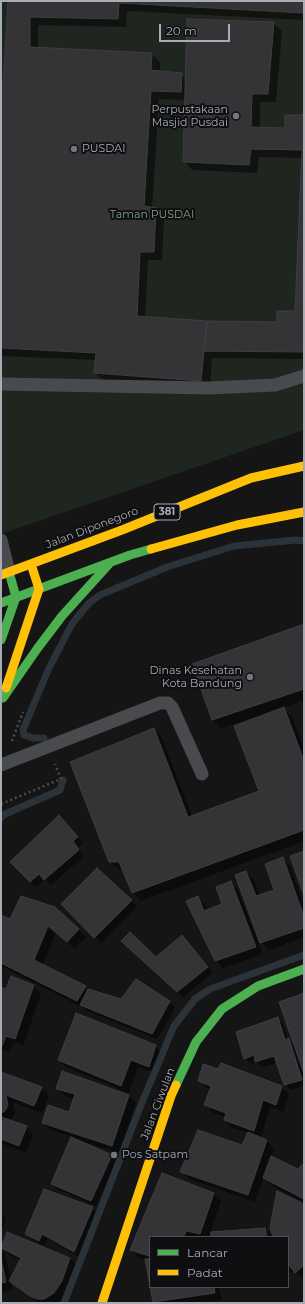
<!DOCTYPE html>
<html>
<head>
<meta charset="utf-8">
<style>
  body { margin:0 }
  #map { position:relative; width:305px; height:1304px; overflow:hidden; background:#151515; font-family:Montserrat,sans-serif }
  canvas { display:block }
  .frame { position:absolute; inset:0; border:2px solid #a7acb5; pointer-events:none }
  .legend { position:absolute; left:149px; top:1236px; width:140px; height:52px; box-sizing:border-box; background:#0f0f11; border:1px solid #4c4e53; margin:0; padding:5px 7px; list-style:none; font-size:12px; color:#a7acb5 }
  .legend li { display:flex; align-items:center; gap:8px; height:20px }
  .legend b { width:20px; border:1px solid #4c4e53 }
  .scale { position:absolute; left:159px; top:24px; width:71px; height:18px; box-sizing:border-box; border:2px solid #a7acb5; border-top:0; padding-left:5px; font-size:12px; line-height:14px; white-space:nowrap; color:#a7acb5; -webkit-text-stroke:3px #0f0f11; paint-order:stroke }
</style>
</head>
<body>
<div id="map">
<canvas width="305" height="1304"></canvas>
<div class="frame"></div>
<ul class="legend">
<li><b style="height:5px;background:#4caf50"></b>Lancar</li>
<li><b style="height:5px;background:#ffc107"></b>Padat</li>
</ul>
<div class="scale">20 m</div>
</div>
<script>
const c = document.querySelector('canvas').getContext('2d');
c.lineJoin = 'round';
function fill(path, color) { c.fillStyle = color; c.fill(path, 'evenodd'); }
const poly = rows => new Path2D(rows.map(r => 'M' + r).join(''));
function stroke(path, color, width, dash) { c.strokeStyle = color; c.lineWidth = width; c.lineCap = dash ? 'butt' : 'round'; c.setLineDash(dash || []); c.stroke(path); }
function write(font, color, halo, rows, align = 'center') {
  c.font = font + ' Montserrat,sans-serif'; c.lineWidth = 4; c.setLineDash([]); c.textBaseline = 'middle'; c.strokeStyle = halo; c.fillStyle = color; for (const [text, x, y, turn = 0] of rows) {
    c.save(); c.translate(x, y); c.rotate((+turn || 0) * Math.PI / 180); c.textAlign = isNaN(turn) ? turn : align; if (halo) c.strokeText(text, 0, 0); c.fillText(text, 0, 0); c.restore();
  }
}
const green = poly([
  [1,1,304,1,304,430,1,534]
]);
const shadow = poly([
  [9,1,304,1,304,20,127,11,126,27,38,25,38,49,152,54,160,62,160,72,181,74,186,80,273,23,282,31,276,102,260,102,260,129,286,129,304,116,304,359,212,358,210,389,104,381,95,373,97,360,1,356,1,87,4,87],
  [159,99,186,100,184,161,192,170,257,173,259,157,303,158,295,312,278,323,207,322,145,318,148,260,162,260,164,217,155,208,152,208],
  [304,625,304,700,283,708,292,717,304,749,304,841,141,901,133,892,123,870,119,870,110,862,154,729,162,738,192,816,261,792,256,717,221,728,213,720,193,664],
  [64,822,83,843,78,848,84,856,51,885,45,879,36,887,12,862],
  [282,858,290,866,304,906,304,937,269,950,261,942,246,872,254,880,260,896,275,890],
  [97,869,137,906,101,943,62,904],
  [230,882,238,890,263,954,223,968,216,960,197,897,205,905,207,911,223,905],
  [55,908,86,937,75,949,56,932,43,965,85,987,88,990,122,1000,136,980,170,1002,175,1008,157,1039,87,1011,84,1008,1,966,1,917,10,920],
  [188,942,213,973,183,997,128,946,156,958],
  [33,986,41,994,23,1046,13,1042,10,1052,1,1049,1,988,7,991],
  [304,994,304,1071,302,1069,304,1076,304,1086,290,1090,285,1084,277,1063,262,1067,257,1062,251,1064,245,1058,278,1019,283,1024,288,1040,296,1047],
  [155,1046,163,1054,156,1073,138,1067,129,1093,66,1067,59,1060],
  [1,1073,41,1088,49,1096,42,1113,13,1102,15,1113,12,1118,7,1120,26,1127,33,1134,26,1153,1,1143],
  [199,1080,281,1087,289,1094,283,1112,270,1107,261,1139,267,1141,274,1149,271,1157,298,1171,304,1165,304,1202,272,1186,264,1177,255,1202,189,1179,181,1171,243,1146,249,1133,232,1128,225,1120,225,1117,213,1113,205,1105,211,1090,207,1088],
  [57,1088,128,1096,136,1103,119,1153,78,1140,78,1141,111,1156,117,1161,96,1206,57,1189,52,1184,72,1137,51,1130,43,1123,69,1113,75,1099,65,1096],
  [213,1194,221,1201,209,1237,150,1237,150,1281,146,1260,138,1257,131,1250],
  [304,1205,304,1279,303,1280,295,1271,289,1273,288,1271,288,1237,274,1237],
  [92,1208,98,1214,79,1257,48,1239,44,1246,32,1239,26,1234],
  [1,1214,6,1219,1,1231],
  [265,1229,273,1237,212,1237],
  [7,1233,70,1258,77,1266,69,1289,62,1300,56,1303,38,1303,11,1281,13,1290,1,1292,2,1303,1,1303,1,1248],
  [4,1250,9,1255,21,1260,11,1280],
  [151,1287,219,1287,222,1300,203,1303,156,1303,154,1301]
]);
const stream = poly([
  [44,738,33,738,24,735,23,730,49,668,72,624,89,603,100,595,167,567,234,546,296,540,304,541],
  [1,818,3,815,60,790,63,780],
  [64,1303,141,1105,174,1026,195,999,210,989,304,955]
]);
const building = poly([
  [8,1,304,1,304,13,119,3,118,19,30,17,30,47,152,53,151,70,182,73,181,92,151,91,144,206,156,208,154,252,140,252,137,316,207,321,201,381,94,373,96,353,1,348,1,86,3,86,8,1],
  [187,19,274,22,268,94,252,94,251,127,285,128,285,115,304,115,304,150,251,149,249,165,183,162,187,19],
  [302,150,304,150,304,352,204,351,207,321,277,322,277,311,295,311,302,150],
  [304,624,304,689,212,720,192,664,304,624],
  [284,707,304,761,304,830,132,893,119,862,109,862,70,762,154,728,188,817,259,791,234,726,284,707],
  [59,815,78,837,73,841,79,850,44,880,39,874,30,882,10,862,59,815],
  [304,851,304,896,290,856,304,851],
  [283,857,304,917,304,928,260,943,235,875,246,871,256,896,274,890,265,864,283,857],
  [97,868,132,900,94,938,61,904,97,868],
  [231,881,256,947,215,961,186,901,198,896,204,911,222,904,216,887,231,881],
  [21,896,55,907,79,929,67,942,48,926,34,960,86,986,77,1001,1,963,1,915,10,919,21,896],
  [130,932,156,957,182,935,208,967,177,992,121,941,130,932],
  [11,976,34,985,15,1039,6,1036,2,1046,1,1045,1,987,6,989,11,976],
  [136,979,170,1001,152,1034,80,1005,88,989,121,999,136,979],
  [304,993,304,1071,303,1071,279,1002,304,993],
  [76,1013,156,1045,149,1067,131,1060,121,1086,58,1060,76,1013],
  [278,1017,285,1040,289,1038,302,1080,284,1085,274,1056,255,1062,254,1055,244,1059,236,1032,278,1017],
  [221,1063,282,1086,276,1105,263,1100,254,1131,224,1120,226,1113,204,1105,211,1086,198,1081,203,1064,218,1069,221,1063],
  [62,1071,129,1095,112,1146,42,1123,48,1105,69,1112,75,1094,56,1089,62,1071],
  [1,1072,42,1087,34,1106,6,1095,8,1105,5,1111,1,1113,1,1072],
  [1,1117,27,1126,19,1146,1,1139,1,1117],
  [198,1130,242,1145,248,1132,267,1140,248,1195,180,1172,198,1130],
  [71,1137,112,1155,91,1201,51,1184,71,1137],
  [271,1156,298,1169,304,1163,304,1199,263,1178,271,1156],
  [162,1173,214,1193,200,1234,186,1231,184,1237,150,1237,149,1256,130,1250,162,1173],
  [44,1189,93,1207,74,1252,42,1234,39,1241,25,1234,44,1189],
  [277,1191,304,1204,304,1265,295,1273,288,1264,288,1237,273,1237,270,1227,277,1191],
  [265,1228,267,1237,211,1237,211,1232,265,1228],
  [7,1232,70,1258,62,1281,54,1293,44,1299,37,1299,30,1296,9,1281,21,1258,1,1248,7,1232],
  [1,1259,6,1282,1,1283,1,1259],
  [145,1259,150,1259,150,1286,145,1259],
  [150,1287,214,1287,215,1293,153,1302,150,1287]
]);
const path = poly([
  [12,741,23,712],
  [1,804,61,779,55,764]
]);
const lane = poly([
  [1,384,209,388,275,385,304,376],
  [1,540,9,572],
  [1,765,160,703,168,703,172,707,202,774]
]);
const fast = poly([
  [1,603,130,555,151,549],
  [1,640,16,597,9,572],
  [3,698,37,649,62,616,109,564],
  [176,1085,196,1042,222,1009,258,986,304,969]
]);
const slow = poly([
  [151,549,237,525,304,512],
  [1,575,122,530,251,478,304,466],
  [6,688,39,589,31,564],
  [102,1303,171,1096,176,1085]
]);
const markers = [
  [236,116,4,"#74777d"],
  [74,149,4,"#74777d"],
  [250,677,4,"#74777d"],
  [114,1155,4,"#74777d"]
];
const shields = [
  [167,512,26]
];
const shieldNames = [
  ["381",167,512]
];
const poiNames = [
  ["Perpustakaan",228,110],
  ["Masjid Pusdai",228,123],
  ["PUSDAI",82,149,"left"],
  ["Dinas Kesehatan",242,671],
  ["Kota Bandung",242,684],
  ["Pos Satpam",122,1155,"left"]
];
const parkNames = [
  ["Taman PUSDAI",152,215]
];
const streetNames = [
  ["Jalan Diponegoro",92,528,-21],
  ["Jalan Ciwulan",158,1104,-69]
];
fill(green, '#1f251f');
fill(shadow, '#0007');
stroke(stream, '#2b3238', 7);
fill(building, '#343436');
stroke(building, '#3d3e41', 1);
stroke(path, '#4b4c4f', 2.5, [2, 3]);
stroke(lane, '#494a4e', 13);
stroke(fast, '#4caf50', 9);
stroke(slow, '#ffc107', 9);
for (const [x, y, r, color] of markers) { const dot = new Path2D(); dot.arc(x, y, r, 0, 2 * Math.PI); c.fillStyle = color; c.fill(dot); stroke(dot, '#0f0f11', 1.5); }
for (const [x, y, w] of shields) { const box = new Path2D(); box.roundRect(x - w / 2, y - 8, w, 16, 3); c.fillStyle = '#0f0f11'; c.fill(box); stroke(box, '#a7acb5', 1); }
write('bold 10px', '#a7acb5', null, shieldNames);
write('11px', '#a7acb5', '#0f0f11', poiNames, 'right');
write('11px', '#7ea07f', '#0f0f11', parkNames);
write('11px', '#a7acb5', '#0f0f11', streetNames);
</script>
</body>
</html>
